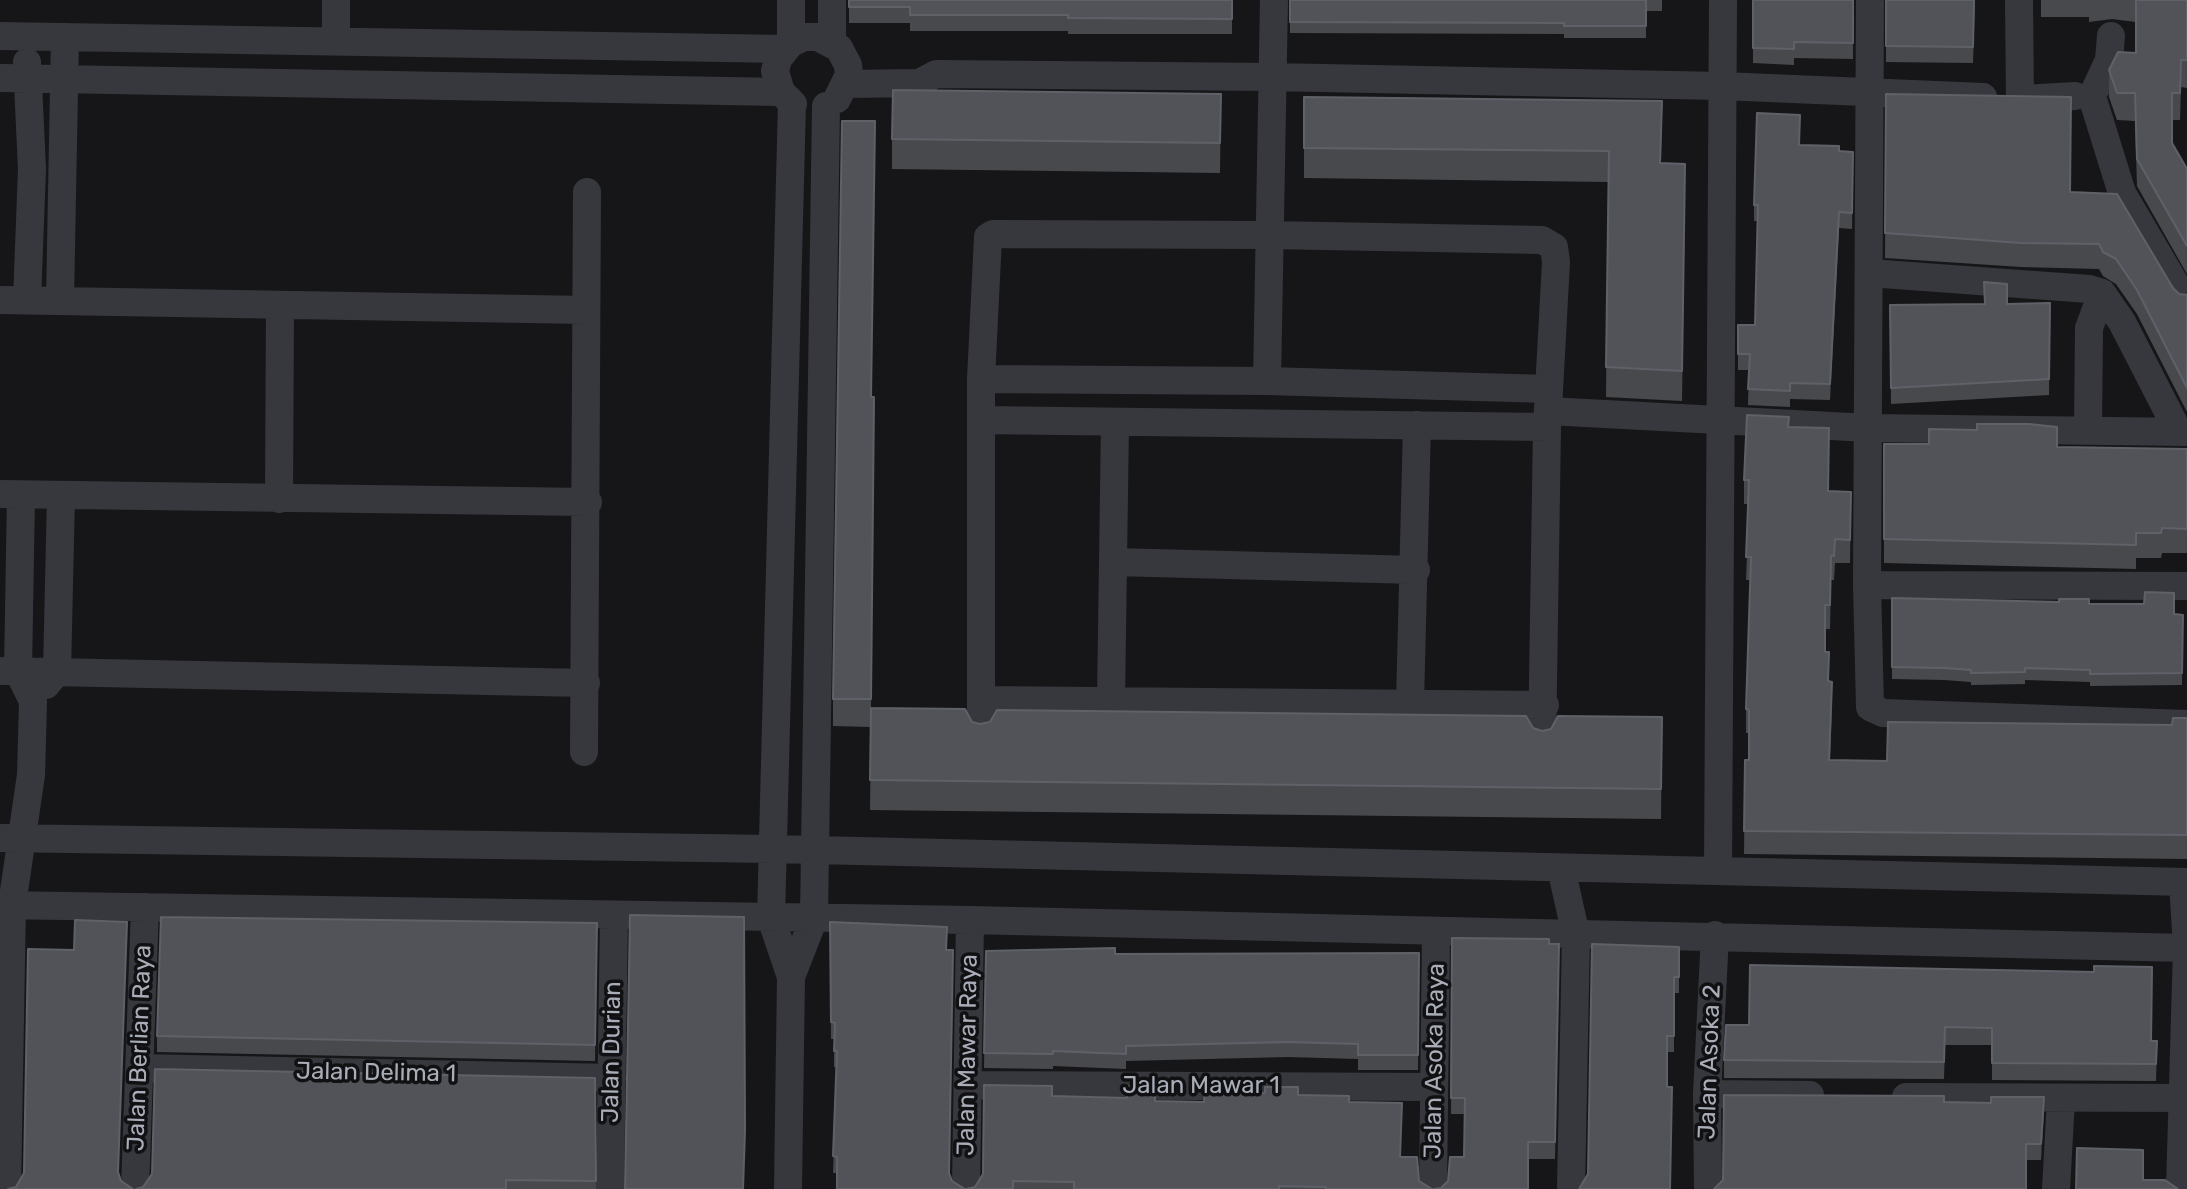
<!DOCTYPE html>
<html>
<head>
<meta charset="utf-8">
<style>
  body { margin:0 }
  canvas { display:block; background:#161618 }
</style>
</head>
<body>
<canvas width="2187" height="1189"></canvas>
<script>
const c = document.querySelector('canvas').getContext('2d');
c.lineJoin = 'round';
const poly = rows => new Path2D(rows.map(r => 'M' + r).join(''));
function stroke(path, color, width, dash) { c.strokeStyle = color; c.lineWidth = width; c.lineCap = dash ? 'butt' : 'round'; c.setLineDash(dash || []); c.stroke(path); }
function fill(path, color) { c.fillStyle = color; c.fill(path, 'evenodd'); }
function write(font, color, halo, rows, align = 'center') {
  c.font = font + ' Rubik,sans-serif'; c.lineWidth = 7; c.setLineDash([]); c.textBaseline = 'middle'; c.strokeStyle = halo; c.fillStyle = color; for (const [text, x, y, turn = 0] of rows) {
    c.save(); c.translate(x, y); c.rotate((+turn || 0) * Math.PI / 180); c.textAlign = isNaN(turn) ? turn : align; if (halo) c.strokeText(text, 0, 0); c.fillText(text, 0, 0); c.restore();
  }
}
const minor = poly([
  [336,0,336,41],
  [791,0,791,43,778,59,775,71,781,92,793,104],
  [1870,0,1867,585,1870,707,1883,713,2187,724],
  [2019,0,2020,99],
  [0,36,784,49],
  [832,42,832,0],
  [791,43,804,37,818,37,839,48,848,65,849,75,837,99],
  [27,62,32,169,27,300],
  [0,78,781,92],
  [847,84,919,83,936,74,1272,77,1722,86,1983,97],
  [2096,88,2109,60,2111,36],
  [2023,99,2075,96],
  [2094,103,2122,193,2187,304],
  [1869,273,2089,289,2102,293,2122,322,2178,431],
  [0,300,586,310],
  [60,300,65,37],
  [981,379,1267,381,1548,389],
  [1267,381,1274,0],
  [1548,411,1869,428,2187,432],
  [981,420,1547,427],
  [2088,430,2089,328,2102,293],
  [0,494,588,502],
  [279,499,280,305],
  [1115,562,1416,570],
  [1867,585,2187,586],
  [3,671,586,683],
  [46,685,57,672,61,495],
  [982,700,1545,705],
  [1111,700,1115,422],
  [1410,703,1417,425],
  [981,738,981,379,988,237,993,234,1270,235,1542,240,1554,247,1556,262,1547,427,1542,745],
  [584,752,587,192],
  [0,838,773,849,2187,882],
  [1561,868,1576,935,1571,1189],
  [1718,871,1723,0],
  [0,905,970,920,2187,948],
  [791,977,814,918,826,106],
  [140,1068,612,1078],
  [968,1085,1434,1087],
  [1707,1094,1810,1095],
  [1906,1097,2183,1098],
  [7,1189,12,905,31,775,33,701,18,671,21,495],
  [135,1189,145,907],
  [610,1189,614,916],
  [788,1189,791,977,771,918,792,103],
  [966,1189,970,920],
  [1433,1189,1436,933],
  [1708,1189,1707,1094,1715,935],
  [2056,1189,2061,1099],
  [2180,1189,2187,948,2183,882]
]);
const wall = poly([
  [849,0,1232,0,1232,34,1068,34,1068,31,910,31,910,23,849,23],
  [1290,0,1662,0,1662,11,1646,11,1646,38,1564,38,1564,34,1290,33],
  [1753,0,1853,0,1853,59,1794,58,1794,65,1753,63],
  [1886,0,1975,0,1973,63,1886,62],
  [2041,0,2187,0,2187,88,2181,87,2180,120,2172,120,2172,143,2187,169,2187,274,2137,186,2135,121,2117,120,2109,97,2109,70,2136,53,2136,22,2112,19,2089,22,2089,17,2041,17],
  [1221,94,1220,173,892,169,892,139],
  [1886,94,2070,192,2179,294,2187,295,2187,412,2137,314,2116,284,2103,276,2099,269,2021,267,1885,258],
  [1304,97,1662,101,1661,163,1685,194,1682,401,1606,397,1608,182,1304,178],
  [1800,145,1839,151,1853,152,1852,229,1839,228,1830,400,1790,399,1790,407,1748,405,1749,370,1738,370,1738,325,1755,325,1758,221,1754,221,1754,205],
  [2050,303,2049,395,1891,404,1890,305],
  [871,397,874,424,871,708,972,722,980,724,1533,728,1542,731,1662,717,1661,819,870,810,871,727,833,726,833,699],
  [1789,427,1828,491,1851,492,1850,563,1835,563,1834,580,1831,580,1830,629,1825,629,1825,652,1832,705,1830,760,1887,761,2172,725,2187,718,2187,859,1744,854,1745,760,1749,760,1749,733,1746,733,1746,709,1751,580,1746,580,1749,504,1744,504,1744,480],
  [1884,444,2187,449,2187,553,2162,553,2161,558,2136,558,2136,569,1884,563],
  [1892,598,2183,615,2182,685,2090,686,2090,682,2025,680,2025,684,1971,685,1971,682,1944,680,1892,679],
  [830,922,947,927,837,1173,833,1173,837,1067,834,1067,834,1039,831,1039],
  [597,923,595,1061,157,1052,157,1036],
  [1452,938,1559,944,1555,1159,1528,1159,1441,1188,1448,1181,1464,1157,1465,1114,1451,1114],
  [1679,947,1679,993,1674,993,1674,1052,1667,1052,1588,1174],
  [986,951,1115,954,1419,953,1418,1070,1358,1070,1358,1059,1288,1057,1126,1061,1126,1069,1053,1066,1053,1069,984,1068],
  [1750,965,2151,1041,2157,1041,2156,1081,1992,1080,1992,1045,1945,1045,1944,1079,1724,1078,1724,1060,1749,1025],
  [595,1078,596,1189,136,1189],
  [1298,1095,1349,1102,1401,1157,1419,1181,1432,1189,966,1189,975,1187,1052,1096,1155,1101,1204,1102],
  [1944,1102,2044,1113,2041,1160,2026,1160]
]);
const shadedWall = poly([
  [1839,212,1839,228,1830,400,1830,384],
  [1832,682,1832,705,1829,784,1829,760],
  [2044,1097,2044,1113,2041,1160,2041,1144]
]);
const building = poly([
  [849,0,1232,0,1232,19,1068,18,1068,15,910,15,910,7,849,7,849,0],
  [1290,0,1646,0,1646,26,1564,26,1564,23,1290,22,1290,0],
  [1753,0,1853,0,1853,43,1794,42,1794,49,1753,48,1753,0],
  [1886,0,1974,0,1973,47,1886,46,1886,0],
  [2136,0,2187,0,2187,60,2181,60,2180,93,2172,93,2172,143,2187,169,2187,246,2137,159,2135,93,2117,93,2109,70,2118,52,2136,53,2136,0],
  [893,90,1221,94,1220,143,892,139,893,90],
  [1886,94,2071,97,2070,192,2117,194,2173,288,2179,294,2187,295,2187,388,2137,290,2116,259,2103,252,2099,244,2021,243,1885,233,1886,94],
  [1304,97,1662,101,1660,163,1685,164,1682,371,1606,367,1609,151,1304,148,1304,97],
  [1757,113,1800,115,1799,145,1839,146,1839,151,1853,152,1852,213,1839,212,1830,384,1790,383,1790,391,1748,389,1750,354,1738,354,1738,325,1755,325,1758,205,1754,205,1757,113],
  [842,121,875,121,871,397,874,397,871,699,833,699,842,121],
  [1984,282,2007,284,2007,304,2050,303,2049,379,1891,388,1890,305,1985,304,1984,282],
  [1747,415,1789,417,1788,427,1829,428,1828,491,1851,492,1850,540,1835,539,1834,556,1831,556,1830,605,1825,605,1825,652,1829,652,1828,681,1832,682,1829,760,1887,761,1888,722,2172,725,2173,718,2187,718,2187,835,1744,831,1745,760,1749,760,1749,710,1746,709,1751,557,1746,557,1749,480,1744,480,1747,415],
  [1977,424,2029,424,2057,427,2057,447,2187,449,2187,529,2162,528,2161,533,2136,533,2136,545,1884,539,1884,444,1929,444,1929,429,1977,430,1977,424],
  [2145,592,2174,593,2174,614,2183,615,2182,673,2090,674,2090,670,2025,668,2025,672,1971,673,1971,670,1944,668,1892,667,1892,598,2059,602,2059,599,2089,599,2089,604,2144,604,2145,592],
  [871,708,965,709,972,722,980,724,990,722,997,710,1526,716,1533,728,1542,731,1551,729,1558,716,1662,717,1661,789,870,780,871,708],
  [630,915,744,917,745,1130,743,1189,625,1189,630,915],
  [161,917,597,923,595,1045,157,1036,161,917],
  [75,920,127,922,118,1172,121,1181,133,1189,8,1189,16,1187,24,1173,28,949,74,950,75,920],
  [830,922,947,927,946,950,953,950,949,1173,952,1181,965,1189,837,1189,837,1157,833,1156,837,1051,834,1051,835,1023,831,1022,830,922],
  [1452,938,1549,939,1549,944,1559,944,1555,1142,1528,1142,1528,1189,1434,1189,1441,1188,1448,1181,1450,1157,1464,1157,1465,1098,1451,1098,1452,938],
  [1592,944,1679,947,1679,977,1674,977,1674,1036,1667,1036,1667,1087,1672,1087,1670,1189,1579,1189,1588,1174,1592,944],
  [1115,948,1115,954,1419,953,1418,1055,1358,1055,1358,1044,1288,1042,1126,1046,1126,1054,1053,1051,1053,1054,984,1053,986,951,1115,948],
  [1750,965,2094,972,2094,966,2152,967,2151,1041,2157,1041,2156,1064,1992,1063,1992,1028,1945,1027,1944,1062,1724,1060,1726,1025,1749,1025,1750,965],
  [155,1069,595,1078,596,1181,506,1180,506,1189,136,1189,143,1187,152,1174,155,1069],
  [984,1085,1052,1086,1052,1096,1127,1098,1127,1086,1155,1086,1155,1101,1204,1102,1205,1092,1265,1093,1265,1087,1298,1087,1298,1095,1349,1096,1349,1102,1402,1103,1400,1157,1417,1157,1419,1181,1432,1189,1326,1189,1326,1187,1279,1186,1279,1189,1074,1189,1074,1182,1013,1181,1013,1189,966,1189,975,1187,983,1174,984,1085],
  [1724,1095,1944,1096,1944,1102,1991,1103,1991,1097,2044,1097,2041,1144,2026,1144,2026,1189,1714,1189,1723,1180,1724,1095],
  [2077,1148,2143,1150,2143,1180,2165,1180,2178,1189,2076,1189,2077,1148]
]);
const streetNames = [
  ["Jalan Berlian Raya",140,1048,-88],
  ["Jalan Durian",612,1052,-89],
  ["Jalan Mawar Raya",968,1055,-89],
  ["Jalan Asoka Raya",1435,1061,-89],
  ["Jalan Asoka 2",1710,1062,-88],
  ["Jalan Delima 1",376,1073,1],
  ["Jalan Mawar 1",1201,1086]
];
stroke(minor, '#37383d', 28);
fill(wall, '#47494d');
fill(shadedWall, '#2f3033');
fill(building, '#525359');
stroke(building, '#5f6168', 2);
write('24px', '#a8adb8', '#111113', streetNames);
</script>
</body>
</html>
